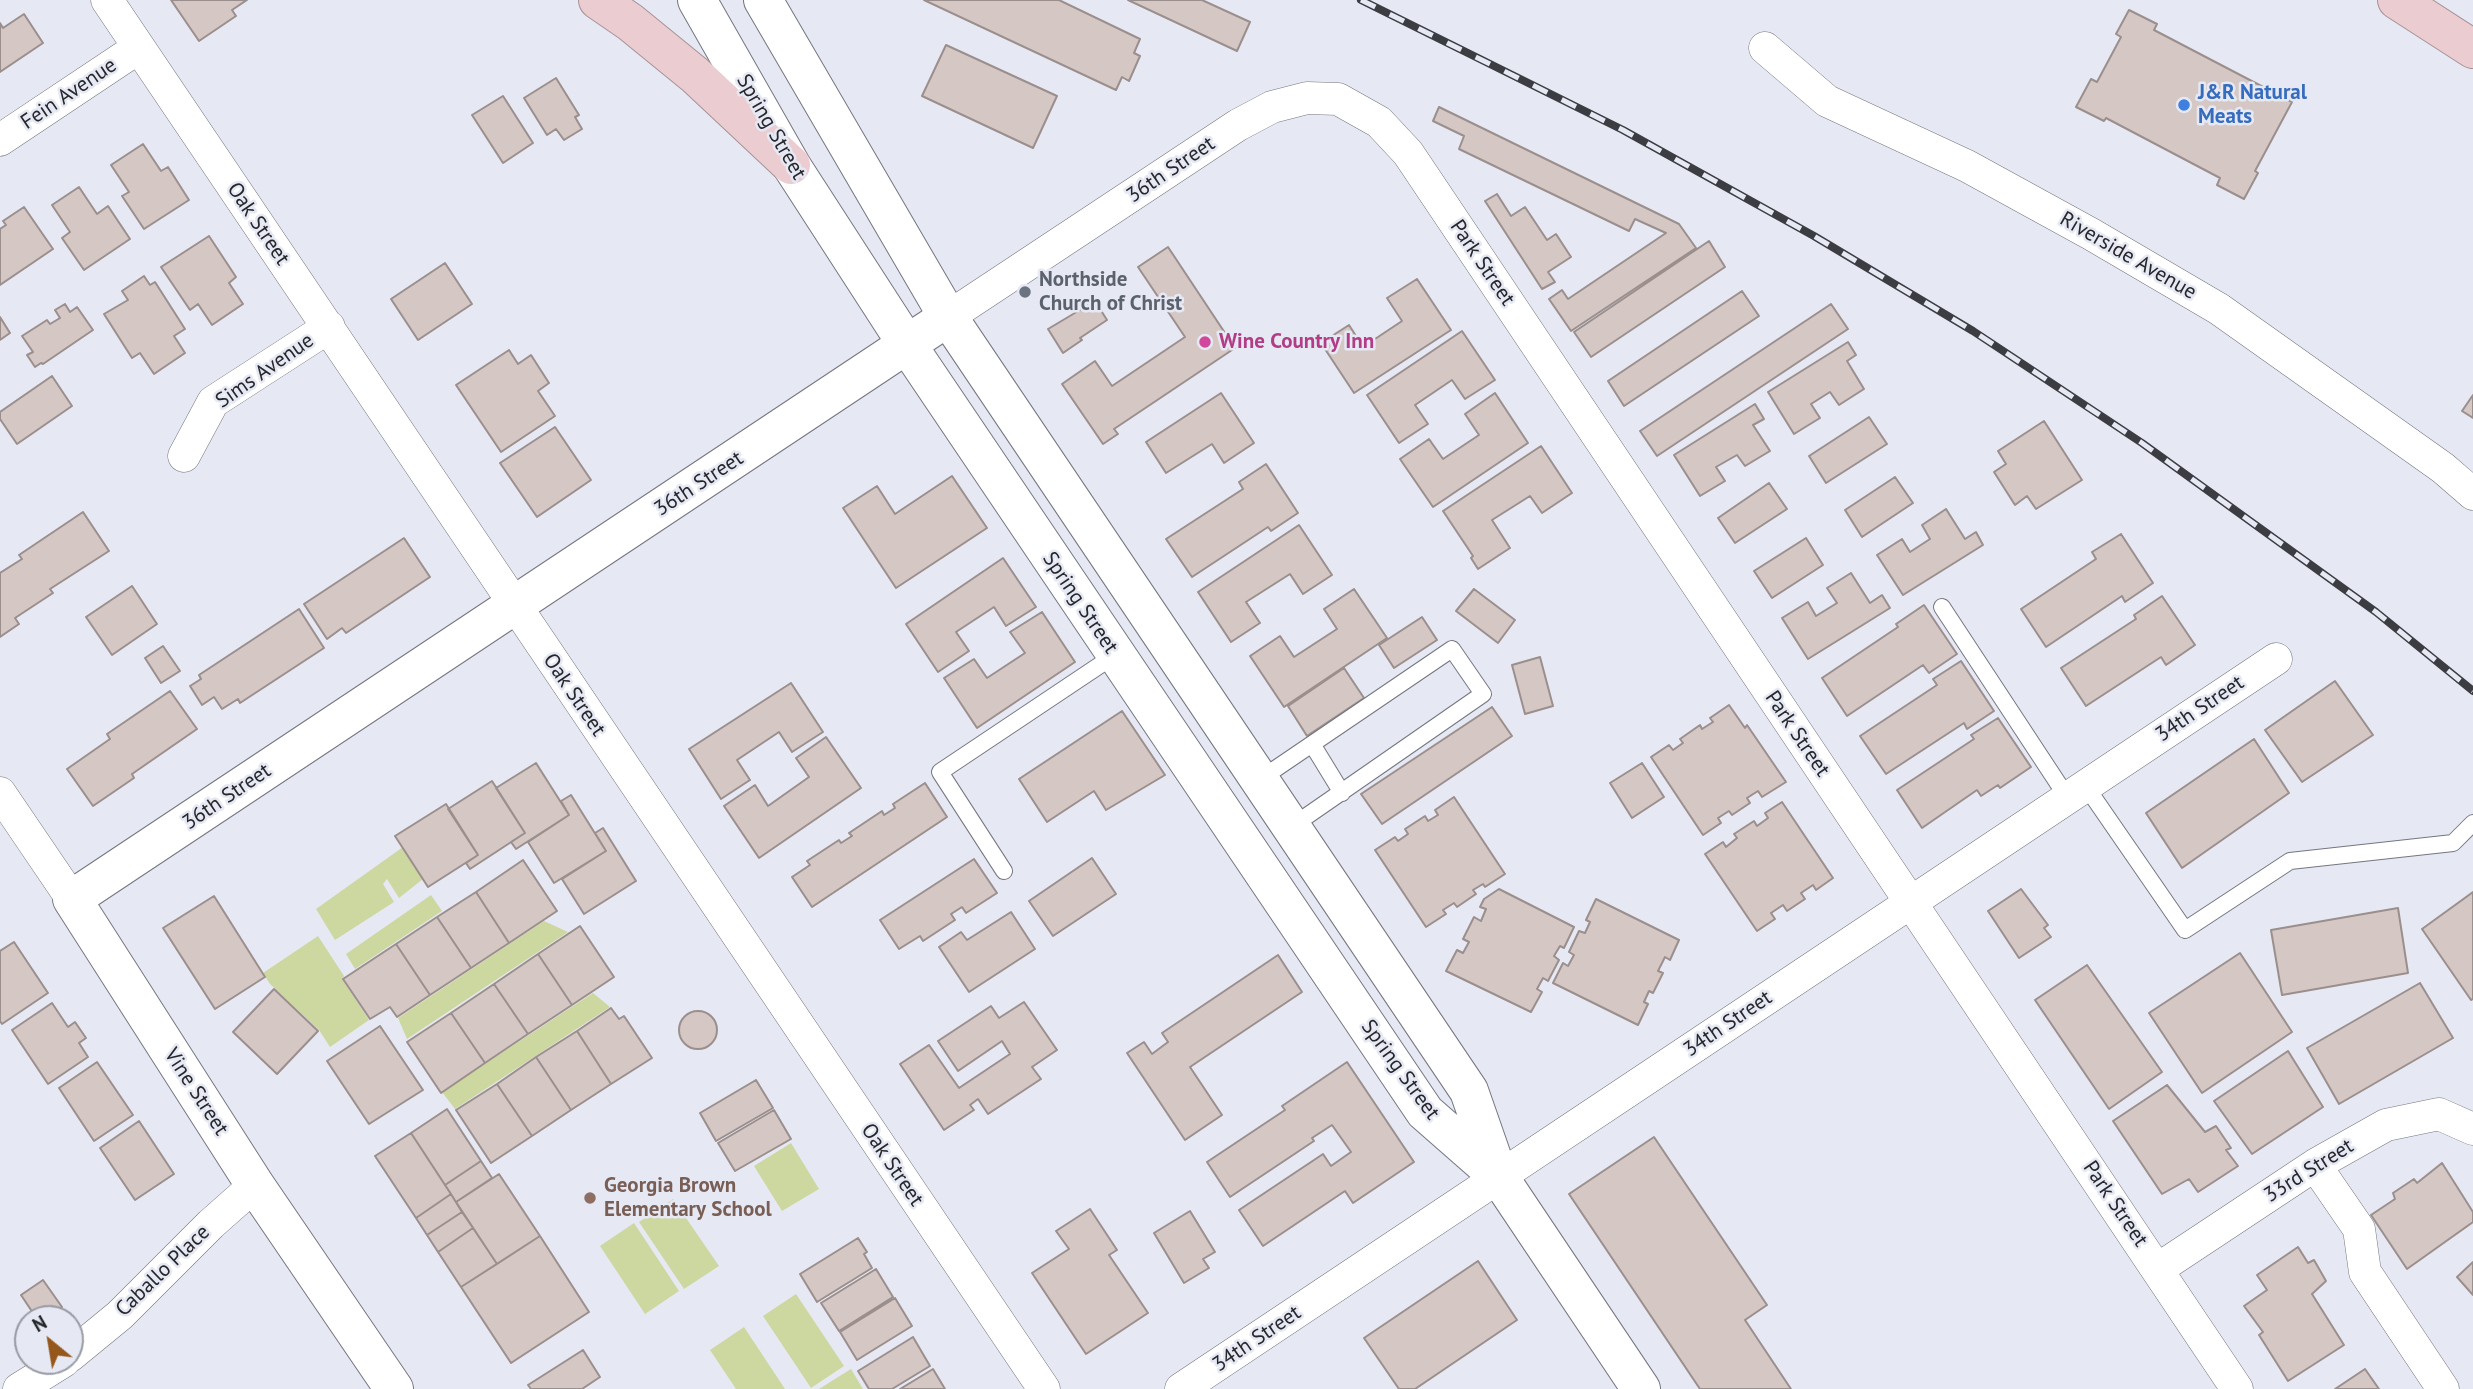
<!DOCTYPE html>
<html>
<head>
<meta charset="utf-8">
<style>
  body { margin:0 }
  #map { position:relative; width:2473px; height:1389px; overflow:hidden; background:#e6e9f4; font-family:"PT Sans",sans-serif }
  canvas { display:block }
  .north { position:absolute; left:14px; top:1305px; width:70px; height:70px; box-sizing:border-box; background:#e6e9f4; border:2px solid #999ba4; border-radius:50%; rotate:330deg; font-size:19px; font-weight:700; line-height:28px; text-align:center; color:#26272b }
  .north::after { content:''; display:block; margin:auto; width:24px; height:32px; background:#96571d; clip-path:polygon(50% 0,100% 100%,50% 72%,0 100%) }
</style>
</head>
<body>
<div id="map">
<canvas width="2473" height="1389"></canvas>
<div class="north">N</div>
</div>
<script>
const c = document.querySelector('canvas').getContext('2d');
c.lineJoin = 'round';
function fill(path, color) { c.fillStyle = color; c.fill(path, 'evenodd'); }
const poly = rows => new Path2D(rows.map(r => 'M' + r).join(''));
function stroke(path, color, width, dash) { c.strokeStyle = color; c.lineWidth = width; c.lineCap = dash ? 'butt' : 'round'; c.setLineDash(dash || []); c.stroke(path); }
function write(font, color, halo, rows, align = 'center') {
  c.font = font + ' "PT Sans",sans-serif'; c.lineWidth = 5; c.setLineDash([]); c.textBaseline = 'middle'; c.strokeStyle = halo; c.fillStyle = color; for (const [text, x, y, turn = 0] of rows) {
    c.save(); c.translate(x, y); c.rotate((+turn || 0) * Math.PI / 180); c.textAlign = isNaN(turn) ? turn : align; if (halo) c.strokeText(text, 0, 0); c.fillText(text, 0, 0); c.restore();
  }
}
const green = poly([
  [403,847,423,879,399,898,387,879,383,884,394,902,335,940,316,909],
  [431,895,442,911,355,969,346,954],
  [544,921,568,932,407,1039,398,1018],
  [318,936,344,976,342,979,369,1020,330,1047,319,1030,270,984,263,973],
  [593,993,610,1007,455,1109,442,1092],
  [791,1143,819,1189,782,1211,754,1166],
  [673,1199,719,1266,684,1289,639,1222],
  [634,1223,679,1291,645,1314,600,1246],
  [796,1294,844,1366,811,1388,763,1316],
  [744,1327,785,1389,736,1389,710,1350],
  [851,1369,863,1389,819,1389]
]);
const building = poly([
  [171,0,247,0,232,10,236,16,199,41,171,0],
  [924,0,1059,0,1140,39,1134,53,1140,56,1129,81,1122,77,1116,90,924,0],
  [1128,0,1202,0,1250,22,1237,51,1128,0],
  [2129,10,2157,24,2154,30,2292,102,2255,171,2258,173,2244,199,2217,185,2220,178,2106,118,2104,121,2076,107,2091,79,2097,82,2121,37,2116,34,2129,10],
  [24,14,43,43,0,72,0,23,3,28,24,14],
  [946,45,1057,96,1033,148,922,96,946,45],
  [556,78,579,115,575,117,582,129,564,140,556,129,547,135,524,98,556,78],
  [503,96,533,143,503,163,472,115,503,96],
  [1439,107,1679,224,1696,248,1571,331,1549,299,1562,290,1568,299,1666,233,1635,219,1629,231,1459,149,1464,136,1433,121,1439,107],
  [143,144,161,171,168,167,189,200,144,229,122,196,129,192,111,165,143,144],
  [79,187,97,214,108,206,130,239,84,270,62,238,70,232,52,205,79,187],
  [1497,194,1511,216,1525,207,1547,240,1556,234,1571,257,1548,272,1555,282,1542,289,1485,201,1497,194],
  [24,207,53,249,0,285,0,229,6,225,3,221,24,207],
  [209,236,236,277,229,283,243,304,212,325,198,304,190,310,161,267,209,236],
  [1709,241,1725,267,1591,357,1574,332,1709,241],
  [1168,247,1235,348,1114,429,1118,434,1103,444,1062,384,1095,361,1112,386,1185,337,1138,267,1168,247],
  [445,263,472,304,418,340,391,299,445,263],
  [144,276,150,285,155,282,185,329,174,336,185,353,154,374,140,353,132,358,104,314,128,300,122,291,144,276],
  [1417,279,1451,330,1354,393,1321,343,1349,325,1363,347,1402,321,1387,298,1417,279],
  [1742,291,1759,316,1624,406,1608,381,1742,291],
  [1095,301,1107,320,1080,338,1082,340,1063,353,1048,329,1095,301],
  [65,304,70,312,77,307,93,330,43,364,41,363,35,367,27,355,33,352,22,336,47,320,50,324,60,318,55,310,65,304],
  [1831,304,1848,329,1657,456,1640,431,1831,304],
  [0,317,10,333,0,340,0,317],
  [1462,331,1495,380,1465,399,1452,380,1415,405,1428,424,1399,443,1367,395,1462,331],
  [1848,342,1856,355,1847,361,1864,389,1839,405,1830,392,1811,404,1820,418,1794,434,1768,392,1848,342],
  [509,350,518,364,531,355,549,383,538,391,555,416,501,452,456,385,509,350],
  [52,376,72,406,17,444,0,419,0,412,52,376],
  [1221,393,1254,443,1224,463,1212,444,1166,473,1146,442,1221,393],
  [1495,393,1528,443,1433,507,1400,459,1429,439,1443,459,1479,435,1465,414,1495,393],
  [2473,395,2473,418,2462,411,2473,395],
  [1755,404,1764,419,1753,425,1770,451,1745,466,1737,455,1716,467,1725,481,1700,496,1674,455,1755,404],
  [1869,417,1887,444,1826,483,1809,456,1869,417],
  [2044,421,2082,480,2036,509,2027,496,2015,505,1994,472,2006,464,1998,451,2044,421],
  [555,427,591,480,537,517,500,463,555,427],
  [1541,446,1572,493,1542,513,1530,496,1492,520,1510,548,1478,569,1471,558,1473,556,1443,511,1541,446],
  [1266,464,1298,513,1271,531,1268,527,1192,577,1166,539,1243,489,1239,482,1266,464],
  [952,476,987,528,896,588,843,508,877,486,895,514,952,476],
  [1895,477,1913,503,1862,537,1845,510,1895,477],
  [1769,483,1787,509,1735,543,1718,518,1769,483],
  [1946,509,1965,539,1976,532,1983,545,1903,595,1877,555,1902,539,1910,552,1930,539,1922,525,1946,509],
  [83,512,109,551,50,589,53,593,15,618,19,624,0,637,0,573,22,559,19,555,83,512],
  [1299,525,1332,575,1303,594,1290,574,1246,602,1260,623,1231,642,1198,592,1299,525],
  [2121,534,2153,583,2125,602,2122,596,2046,647,2021,609,2096,559,2092,552,2121,534],
  [404,538,430,577,346,633,342,628,327,639,304,604,404,538],
  [1806,538,1823,565,1772,598,1754,571,1806,538],
  [1003,558,1036,607,1006,626,994,607,956,632,969,651,938,672,906,624,1003,558],
  [1851,573,1870,603,1882,595,1890,608,1808,659,1782,618,1808,602,1816,616,1837,603,1827,588,1851,573],
  [132,586,157,624,112,655,86,617,132,586],
  [1354,589,1387,638,1284,707,1250,656,1280,636,1294,657,1337,629,1324,609,1354,589],
  [1474,589,1515,620,1498,643,1456,611,1474,589],
  [2162,596,2195,645,2166,665,2161,657,2086,706,2061,668,2136,619,2134,615,2162,596],
  [1924,605,1957,654,1929,673,1923,665,1847,716,1822,678,1898,627,1896,624,1924,605],
  [299,609,324,648,240,703,238,699,222,709,214,697,202,705,190,686,201,679,199,675,299,609],
  [1042,612,1075,662,977,728,944,678,974,659,987,678,1025,653,1010,632,1042,612],
  [1422,617,1437,640,1394,668,1379,645,1422,617],
  [163,646,180,671,161,683,145,658,163,646],
  [1540,657,1553,706,1525,714,1512,665,1540,657],
  [1961,661,1994,711,1967,729,1964,723,1886,774,1860,736,1937,685,1933,679,1961,661],
  [1344,668,1364,698,1307,736,1288,706,1344,668],
  [2335,681,2373,735,2302,782,2265,730,2335,681],
  [791,683,823,732,792,752,779,732,737,760,750,780,721,799,689,749,791,683],
  [170,691,197,729,132,774,134,778,93,806,67,769,110,739,107,734,170,691],
  [1729,705,1745,728,1747,725,1786,782,1762,797,1758,791,1747,798,1750,803,1732,815,1729,811,1718,818,1721,823,1703,835,1651,757,1669,745,1673,750,1683,743,1680,739,1700,725,1702,729,1713,722,1710,718,1729,705],
  [1492,707,1512,736,1382,824,1361,794,1492,707],
  [1122,711,1165,775,1106,810,1094,791,1047,822,1019,779,1122,711],
  [1998,718,2031,767,2000,788,1998,785,1981,796,1977,790,1922,828,1897,790,1974,739,1971,735,1998,718],
  [826,737,861,788,759,858,724,806,755,785,768,806,809,777,796,758,826,737],
  [2254,739,2289,793,2182,868,2146,813,2254,739],
  [536,763,569,815,516,849,511,842,525,833,496,788,536,763],
  [1642,763,1664,797,1632,818,1610,783,1642,763],
  [492,781,525,833,470,869,466,863,478,855,448,809,492,781],
  [925,783,947,817,812,907,792,877,810,865,807,861,839,840,841,843,852,836,849,833,882,811,884,815,895,808,893,804,925,783],
  [571,795,606,851,554,883,528,842,569,815,561,801,571,795],
  [1454,797,1505,874,1485,887,1483,884,1473,890,1476,894,1457,907,1454,903,1443,910,1446,914,1426,927,1375,850,1395,837,1398,841,1408,834,1405,829,1425,816,1428,821,1438,815,1435,810,1454,797],
  [1782,802,1833,878,1816,890,1813,885,1801,893,1805,899,1787,911,1783,905,1771,913,1775,919,1757,931,1705,854,1723,842,1726,847,1737,838,1734,834,1754,821,1757,826,1768,818,1765,813,1782,802],
  [446,804,478,855,428,887,395,836,446,804],
  [603,828,636,881,584,914,562,879,606,851,595,833,603,828],
  [1092,858,1116,894,1053,936,1029,901,1092,858],
  [974,859,997,893,966,913,962,907,951,914,955,920,923,941,920,936,899,949,880,920,974,859],
  [523,860,557,911,509,943,476,892,523,860],
  [1499,889,1574,927,1564,948,1560,946,1554,956,1559,960,1548,981,1543,978,1537,989,1542,992,1531,1012,1446,971,1457,950,1463,953,1469,942,1463,939,1474,917,1481,921,1486,909,1480,907,1484,899,1499,889],
  [2021,889,2048,925,2044,928,2051,937,2019,958,1988,911,2021,889],
  [476,892,509,943,471,968,437,917,476,892],
  [2473,892,2473,999,2471,1000,2422,929,2473,892],
  [214,896,265,977,215,1009,163,928,214,896],
  [1596,899,1679,940,1670,960,1665,957,1658,971,1663,973,1653,993,1649,991,1644,1002,1648,1004,1638,1025,1553,983,1563,963,1568,966,1574,955,1569,952,1579,931,1585,933,1590,922,1586,920,1596,899],
  [2398,908,2408,973,2282,995,2271,930,2398,908],
  [1011,912,1035,949,969,992,939,947,961,932,967,940,1011,912],
  [437,917,471,968,430,995,396,944,437,917],
  [580,926,614,977,572,1005,538,954,580,926],
  [14,942,48,993,2,1024,0,1021,0,951,14,942],
  [396,944,430,995,397,1017,390,1007,370,1019,343,979,396,944],
  [2240,953,2292,1032,2202,1093,2149,1013,2240,953],
  [538,954,572,1005,528,1034,494,984,538,954],
  [1278,955,1302,992,1190,1067,1222,1115,1185,1140,1127,1053,1144,1042,1152,1054,1168,1042,1162,1033,1278,955],
  [2087,965,2162,1072,2109,1109,2035,1000,2087,965],
  [2420,983,2453,1038,2339,1104,2307,1048,2420,983],
  [494,984,528,1034,485,1063,451,1013,494,984],
  [274,989,318,1031,277,1074,233,1032,274,989],
  [1024,1002,1057,1050,1032,1067,1041,1079,988,1114,978,1099,970,1105,974,1110,944,1130,900,1064,929,1045,959,1088,1010,1054,1002,1041,958,1071,938,1041,991,1006,999,1018,1024,1002],
  [52,1003,68,1027,75,1022,86,1038,79,1043,88,1057,48,1084,12,1030,52,1003],
  [611,1008,619,1019,624,1016,652,1058,611,1084,577,1031,611,1008],
  '679 1030a19 19 0 1 1 38 0a19 19 0 1 1-38 0Z',
  [451,1013,485,1063,441,1093,407,1042,451,1013],
  [380,1026,423,1090,369,1124,327,1061,380,1026],
  [577,1031,611,1084,571,1110,536,1057,577,1031],
  [2288,1051,2323,1107,2252,1154,2214,1101,2288,1051],
  [536,1057,571,1110,532,1136,497,1084,536,1057],
  [97,1062,133,1115,94,1141,59,1088,97,1062],
  [1347,1062,1414,1162,1353,1203,1345,1191,1263,1246,1239,1210,1323,1154,1331,1166,1351,1152,1332,1125,1312,1138,1314,1141,1230,1197,1207,1162,1285,1110,1282,1106,1347,1062],
  [756,1080,773,1108,716,1141,700,1113,756,1080],
  [497,1084,532,1136,491,1163,456,1110,497,1084],
  [2167,1085,2205,1132,2216,1126,2231,1148,2226,1150,2238,1166,2198,1192,2189,1179,2162,1194,2113,1121,2167,1085],
  [447,1109,481,1161,445,1185,411,1133,447,1109],
  [774,1110,791,1139,735,1171,718,1143,774,1110],
  [139,1121,174,1174,135,1200,100,1148,139,1121],
  [411,1133,451,1194,416,1218,375,1156,411,1133],
  [1654,1137,1767,1305,1745,1320,1791,1389,1700,1389,1569,1194,1654,1137],
  [481,1161,492,1178,456,1202,445,1185,481,1161],
  [2442,1163,2473,1212,2473,1222,2407,1269,2371,1215,2395,1199,2393,1193,2414,1179,2417,1183,2442,1163],
  [499,1174,540,1236,497,1264,456,1202,499,1174],
  [451,1194,462,1212,427,1235,416,1218,451,1194],
  [1090,1209,1117,1250,1109,1255,1148,1313,1086,1354,1032,1273,1069,1249,1056,1231,1090,1209],
  [1190,1211,1215,1252,1203,1259,1209,1268,1184,1283,1154,1233,1190,1211],
  [462,1212,473,1228,438,1252,427,1235,462,1212],
  [473,1228,497,1264,461,1287,438,1252,473,1228],
  [540,1236,589,1312,511,1363,461,1287,540,1236],
  [858,1238,867,1252,864,1254,872,1268,817,1302,800,1274,858,1238],
  [2298,1247,2308,1263,2314,1260,2326,1281,2312,1294,2344,1345,2288,1381,2259,1335,2263,1332,2244,1306,2267,1290,2257,1275,2298,1247],
  [1478,1261,1517,1320,1415,1389,1399,1389,1364,1338,1478,1261],
  [2473,1262,2473,1295,2457,1277,2473,1262],
  [876,1269,893,1297,839,1331,821,1303,876,1269],
  [43,1280,62,1307,44,1319,37,1319,21,1295,43,1280],
  [895,1298,912,1326,857,1360,840,1332,895,1298],
  [913,1337,930,1366,892,1389,869,1389,858,1371,913,1337],
  [583,1350,600,1377,582,1389,531,1389,528,1385,583,1350],
  [933,1369,945,1389,900,1389,933,1369],
  [2365,1369,2379,1389,2335,1389,2365,1369]
]);
const service = poly([
  [1942,607,2067,797],
  [1312,744,1342,793],
  [1259,780,1452,649,1483,694,1291,827],
  [2085,785,2185,930,2290,861,2453,843,2473,823],
  [1004,871,940,772,1115,655]
]);
const minor = poly([
  [107,0,1044,1389],
  [1765,48,1827,101,1967,166,2091,234,2219,309,2443,468,2473,494],
  [0,140,138,48],
  [948,317,1238,125,1272,107,1307,98,1338,99,1379,122,1408,153,2237,1389],
  [184,456,213,402,329,327],
  [0,793,72,899],
  [2315,1165,2359,1229,2365,1272,2443,1389],
  [2158,1269,2315,1165,2386,1125,2439,1114,2473,1129],
  [70,1356,120,1315,211,1224,255,1185],
  [19,1389,64,1361],
  [1181,1389,2276,659]
]);
const tertiary = poly([
  [394,1389,255,1185,72,899,948,317]
]);
const secondary = poly([
  [697,0,791,165,908,346,1425,1112,1498,1176],
  [763,0,948,317,1469,1091,1499,1177,1641,1389]
]);
const motorway = poly([
  [598,0,630,22,695,75,791,165],
  [2397,0,2473,49]
]);
const rail = poly([
  [1361,0,1623,130,1814,236,1973,331,2142,443,2376,612,2473,691]
]);
const markers = [
  [2184,105,7,"#3f7fe0"],
  [1025,292,7,"#6b7280"],
  [1205,342,7,"#d1479c"],
  [590,1198,7,"#8d6e63"]
];
const shopNames = [
  ["J&R Natural",2198,93],
  ["Meats",2198,117]
];
const streetNames = [
  ["Fein Avenue",69,94,-34],
  ["Spring Street",771,127,60],
  ["36th Street",1171,170,-34],
  ["Oak Street",258,224,56],
  ["Riverside Avenue",2128,256,30],
  ["Park Street",1482,263,56],
  ["Sims Avenue",265,371,-35],
  ["36th Street",699,484,-33],
  ["Spring Street",1080,603,56],
  ["Oak Street",574,695,56],
  ["34th Street",2200,709,-34],
  ["Park Street",1797,734,56],
  ["36th Street",227,797,-34],
  ["34th Street",1728,1024,-34],
  ["Spring Street",1400,1070,54],
  ["Vine Street",196,1092,57],
  ["Oak Street",892,1165,56],
  ["33rd Street",2309,1171,-32],
  ["Park Street",2115,1204,56],
  ["Caballo Place",163,1271,-44],
  ["34th Street",1257,1339,-34]
];
const worshipNames = [
  ["Northside",1039,280],
  ["Church of Christ",1039,304]
];
const hotelNames = [
  ["Wine Country Inn",1219,342]
];
const educationNames = [
  ["Georgia Brown",604,1186],
  ["Elementary School",604,1210]
];
fill(green, '#cdd7a0');
fill(building, '#d4c7c4');
stroke(building, '#9b8f8d', 2);
stroke(service, '#747680', 18);
stroke(minor, '#747680', 33);
stroke(tertiary, '#747680', 40);
stroke(secondary, '#747680', 40);
stroke(motorway, '#a69296', 40);
stroke(service, '#fff', 16);
stroke(minor, '#fff', 32);
stroke(tertiary, '#fff', 38);
stroke(secondary, '#fff', 38);
stroke(motorway, '#ebccd0', 38);
stroke(rail, '#3c3d42', 8);
stroke(rail, '#e6e9f4', 5, [16]);
for (const [x, y, r, color] of markers) { const dot = new Path2D(); dot.arc(x, y, r, 0, 2 * Math.PI); c.fillStyle = color; c.fill(dot); stroke(dot, '#e6e9f4', 2.5); }
write('bold 21px', '#366cbe', '#e6e9f4', shopNames, 'left');
write('21px', '#26272b', '#e6e9f4', streetNames);
write('bold 21px', '#5b616d', '#e6e9f4', worshipNames, 'left');
write('bold 21px', '#b23c85', '#e6e9f4', hotelNames, 'left');
write('bold 21px', '#785e54', '#e6e9f4', educationNames, 'left');
</script>
</body>
</html>
